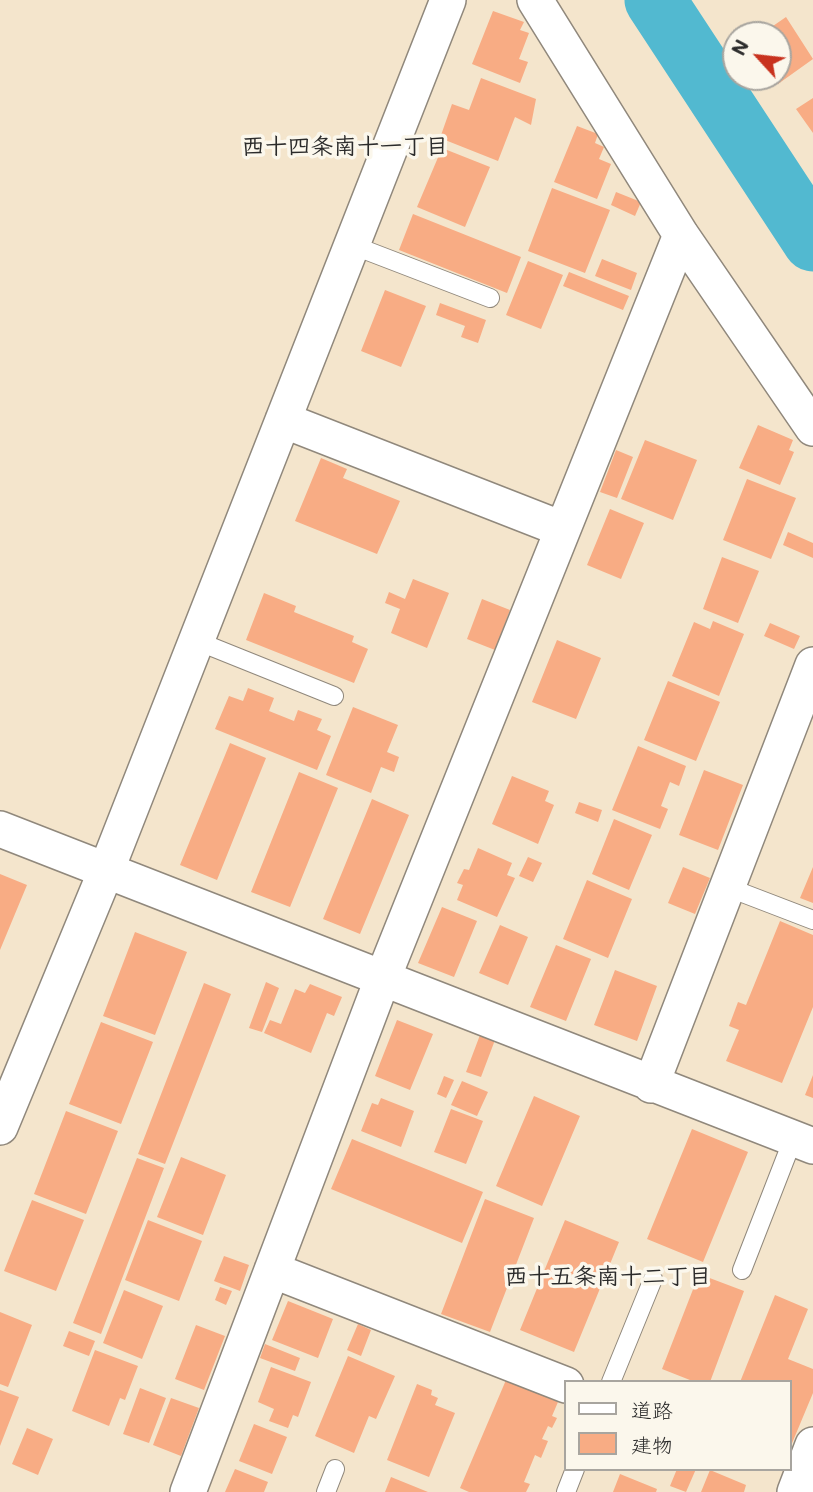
<!DOCTYPE html>
<html>
<head>
<meta charset="utf-8">
<style>
  body { margin:0 }
  #map { position:relative; width:813px; height:1492px; overflow:hidden; background:#f4e5cc; font-family:Mali,"Klee One",sans-serif }
  canvas { display:block }
  .legend { position:absolute; left:564px; top:1380px; width:228px; height:91px; box-sizing:border-box; background:#fbf7ec; border:2px solid #a8a59f; margin:0; padding:9px 12px; list-style:none; font-size:21px; color:#2b2b2b }
  .legend li { display:flex; align-items:center; gap:14px; height:35px }
  .legend b { width:35px; border:2px solid #a8a59f }
  .north { position:absolute; left:722px; top:21px; width:70px; height:70px; box-sizing:border-box; background:#fbf7ec; border:2px solid #a8a59f; border-radius:50%; rotate:297deg; font-size:19px; font-weight:700; line-height:28px; text-align:center; color:#2b2b2b }
  .north::after { content:''; display:block; margin:auto; width:24px; height:32px; background:#c8321e; clip-path:polygon(50% 0,100% 100%,50% 72%,0 100%) }
</style>
</head>
<body>
<div id="map">
<canvas width="813" height="1492"></canvas>
<ul class="legend">
<li><b style="height:9px;background:#fff"></b>道路</li>
<li><b style="height:19px;background:#f8ac84"></b>建物</li>
</ul>
<div class="north">N</div>
</div>
<script>
const c = document.querySelector('canvas').getContext('2d');
c.lineJoin = 'round';
const poly = rows => new Path2D(rows.map(r => 'M' + r).join(''));
function stroke(path, color, width, dash) { c.strokeStyle = color; c.lineWidth = width; c.lineCap = dash ? 'butt' : 'round'; c.setLineDash(dash || []); c.stroke(path); }
function fill(path, color) { c.fillStyle = color; c.fill(path, 'evenodd'); }
function write(font, color, halo, rows, align = 'center') {
  c.font = font + ' Mali,"Klee One",sans-serif'; c.lineWidth = 7; c.setLineDash([]); c.textBaseline = 'middle'; c.strokeStyle = halo; c.fillStyle = color; for (const [text, x, y, turn = 0] of rows) {
    c.save(); c.translate(x, y); c.rotate((+turn || 0) * Math.PI / 180); c.textAlign = isNaN(turn) ? turn : align; if (halo) c.strokeText(text, 0, 0); c.fillText(text, 0, 0); c.restore();
  }
}
const river = poly([
  [655,0,813,241]
]);
const building = poly([
  [493,11,524,22,520,30,529,33,519,59,528,62,520,83,472,64],
  [786,17,813,59,778,84,773,77,778,77,778,35,760,35],
  [481,78,536,99,531,125,515,117,498,161,440,138,452,104,469,110],
  [813,98,813,133,796,109],
  [577,126,598,134,595,143,604,147,599,159,611,164,597,199,554,182],
  [442,148,490,167,465,227,417,207],
  [552,188,610,210,585,273,528,251],
  [616,192,641,202,635,216,611,205],
  [413,214,521,257,507,293,399,250],
  [602,259,637,273,631,290,595,276],
  [528,261,563,275,541,329,506,315],
  [569,272,629,296,623,310,563,286],
  [385,290,426,306,401,367,361,351],
  [440,303,486,320,478,343,461,337,465,326,436,315],
  [758,425,793,440,789,450,794,452,780,485,739,468],
  [645,440,697,460,673,520,621,499],
  [616,450,633,457,617,498,600,492],
  [321,458,347,469,343,478,400,501,377,554,295,521],
  [747,479,796,498,771,559,723,540],
  [610,509,644,523,621,579,587,565],
  [788,532,813,543,813,558,783,545],
  [722,557,759,571,738,623,703,609],
  [413,579,449,593,427,648,391,633,400,609,385,603,389,592,405,599],
  [264,593,296,606,294,612,354,636,352,642,368,649,354,683,246,640],
  [482,599,510,610,495,650,467,639],
  [713,621,744,634,719,696,672,676,694,622,710,629],
  [770,623,800,636,794,649,764,636],
  [557,640,601,658,576,719,532,702],
  [668,681,720,702,696,761,644,740],
  [248,688,274,698,269,711,294,721,298,710,322,719,317,730,331,736,317,770,215,729,229,696,243,701],
  [353,707,398,725,387,752,399,757,394,772,381,767,371,793,326,775],
  [230,743,266,758,217,880,180,865],
  [638,746,686,766,679,786,670,782,661,806,668,809,660,829,612,810],
  [704,770,743,785,718,850,679,835],
  [299,772,338,788,290,907,251,892],
  [512,776,549,791,545,801,554,805,538,844,492,824],
  [372,799,409,815,360,934,323,919],
  [579,802,602,810,598,822,575,813],
  [614,819,652,835,629,890,592,874],
  [478,848,512,863,507,875,515,878,497,917,457,900,463,885,457,883,464,869,469,870],
  [528,857,542,863,533,882,519,876],
  [683,867,710,878,695,914,668,903],
  [813,867,813,903,800,898],
  [0,874,27,885,0,950],
  [587,880,632,899,608,958,563,939],
  [442,907,477,921,454,977,418,963],
  [780,921,813,935,813,1007,782,1083,726,1061,739,1030,729,1026,738,1002,746,1005],
  [500,925,528,937,508,985,479,973],
  [135,932,187,952,155,1035,103,1016],
  [556,945,591,959,566,1021,530,1007],
  [615,970,657,986,637,1041,594,1025],
  [266,982,279,988,262,1032,249,1028],
  [204,983,231,994,165,1164,138,1154],
  [310,984,342,997,334,1016,327,1013,311,1053,264,1033,270,1020,281,1024,295,989,305,993],
  [397,1020,433,1034,410,1090,375,1076],
  [101,1022,153,1042,121,1124,69,1104],
  [480,1035,495,1040,481,1077,466,1072],
  [813,1075,813,1098,805,1095],
  [444,1076,454,1080,446,1098,437,1094],
  [462,1081,488,1092,477,1116,451,1105],
  [534,1096,580,1116,542,1206,496,1186],
  [381,1098,414,1111,401,1147,361,1131,372,1103,378,1105],
  [451,1109,483,1121,466,1164,434,1152],
  [66,1111,118,1131,86,1214,34,1194],
  [692,1129,748,1152,703,1262,647,1239],
  [352,1139,483,1192,462,1243,331,1189],
  [181,1157,226,1175,203,1235,157,1217],
  [137,1158,164,1168,101,1334,73,1323],
  [485,1199,534,1218,490,1332,441,1314],
  [32,1200,84,1220,56,1291,4,1271],
  [148,1220,202,1241,179,1301,125,1280],
  [565,1220,619,1242,574,1352,520,1330],
  [224,1256,249,1265,240,1291,214,1281],
  [699,1274,744,1291,710,1382,695,1382,662,1369],
  [220,1287,232,1291,226,1305,215,1300],
  [124,1290,163,1306,142,1359,103,1343],
  [775,1295,808,1309,788,1359,813,1369,813,1393,790,1448,790,1382,740,1382],
  [288,1301,333,1319,318,1358,272,1340],
  [0,1312,32,1325,8,1387,0,1384],
  [358,1324,371,1330,361,1356,347,1350],
  [196,1325,225,1336,204,1390,175,1379],
  [69,1331,95,1341,89,1356,63,1346],
  [265,1344,300,1358,295,1371,260,1358],
  [95,1350,138,1366,125,1400,120,1398,109,1426,72,1411],
  [348,1356,395,1376,376,1419,369,1416,354,1453,315,1436],
  [271,1367,311,1382,298,1417,293,1415,288,1428,269,1421,274,1409,258,1402],
  [506,1380,558,1402,552,1416,557,1418,552,1428,548,1426,542,1439,548,1441,541,1458,535,1455,524,1482,530,1484,526,1492,469,1492,460,1488],
  [417,1384,432,1390,431,1395,438,1398,435,1405,455,1413,429,1477,387,1460],
  [140,1388,166,1398,149,1443,123,1434],
  [0,1390,19,1397,0,1446],
  [171,1398,199,1408,181,1456,153,1445],
  [254,1424,287,1437,272,1474,239,1461],
  [27,1428,53,1439,38,1475,12,1464],
  [235,1469,268,1482,264,1492,225,1492],
  [677,1469,696,1469,686,1492,670,1486],
  [710,1470,746,1485,744,1492,701,1492],
  [620,1474,657,1489,656,1492,613,1492],
  [391,1477,428,1492,385,1492]
]);
const service = poly([
  [352,245,490,298],
  [197,641,334,696],
  [727,887,813,920],
  [742,1270,793,1139],
  [611,1382,653,1279],
  [326,1492,335,1469],
  [566,1492,575,1469]
]);
const minor = poly([
  [535,0,681,235,813,428],
  [283,420,562,529],
  [0,829,813,1146],
  [651,1085,813,665],
  [0,1127,106,871,448,0],
  [272,1270,566,1385],
  [188,1492,382,980,681,235],
  [795,1492,813,1445]
]);
const neighbourhoodNames = [
  ["西十四条南十一丁目",345,147],
  ["西十五条南十二丁目",608,1277]
];
stroke(river, '#52b9d0', 61);
fill(building, '#f8ac84');
stroke(service, '#90887c', 20);
stroke(minor, '#90887c', 38);
stroke(service, '#fff', 18);
stroke(minor, '#fff', 35);
write('bold 23px', '#2b2b2b', '#fbf7ec', neighbourhoodNames);
</script>
</body>
</html>
